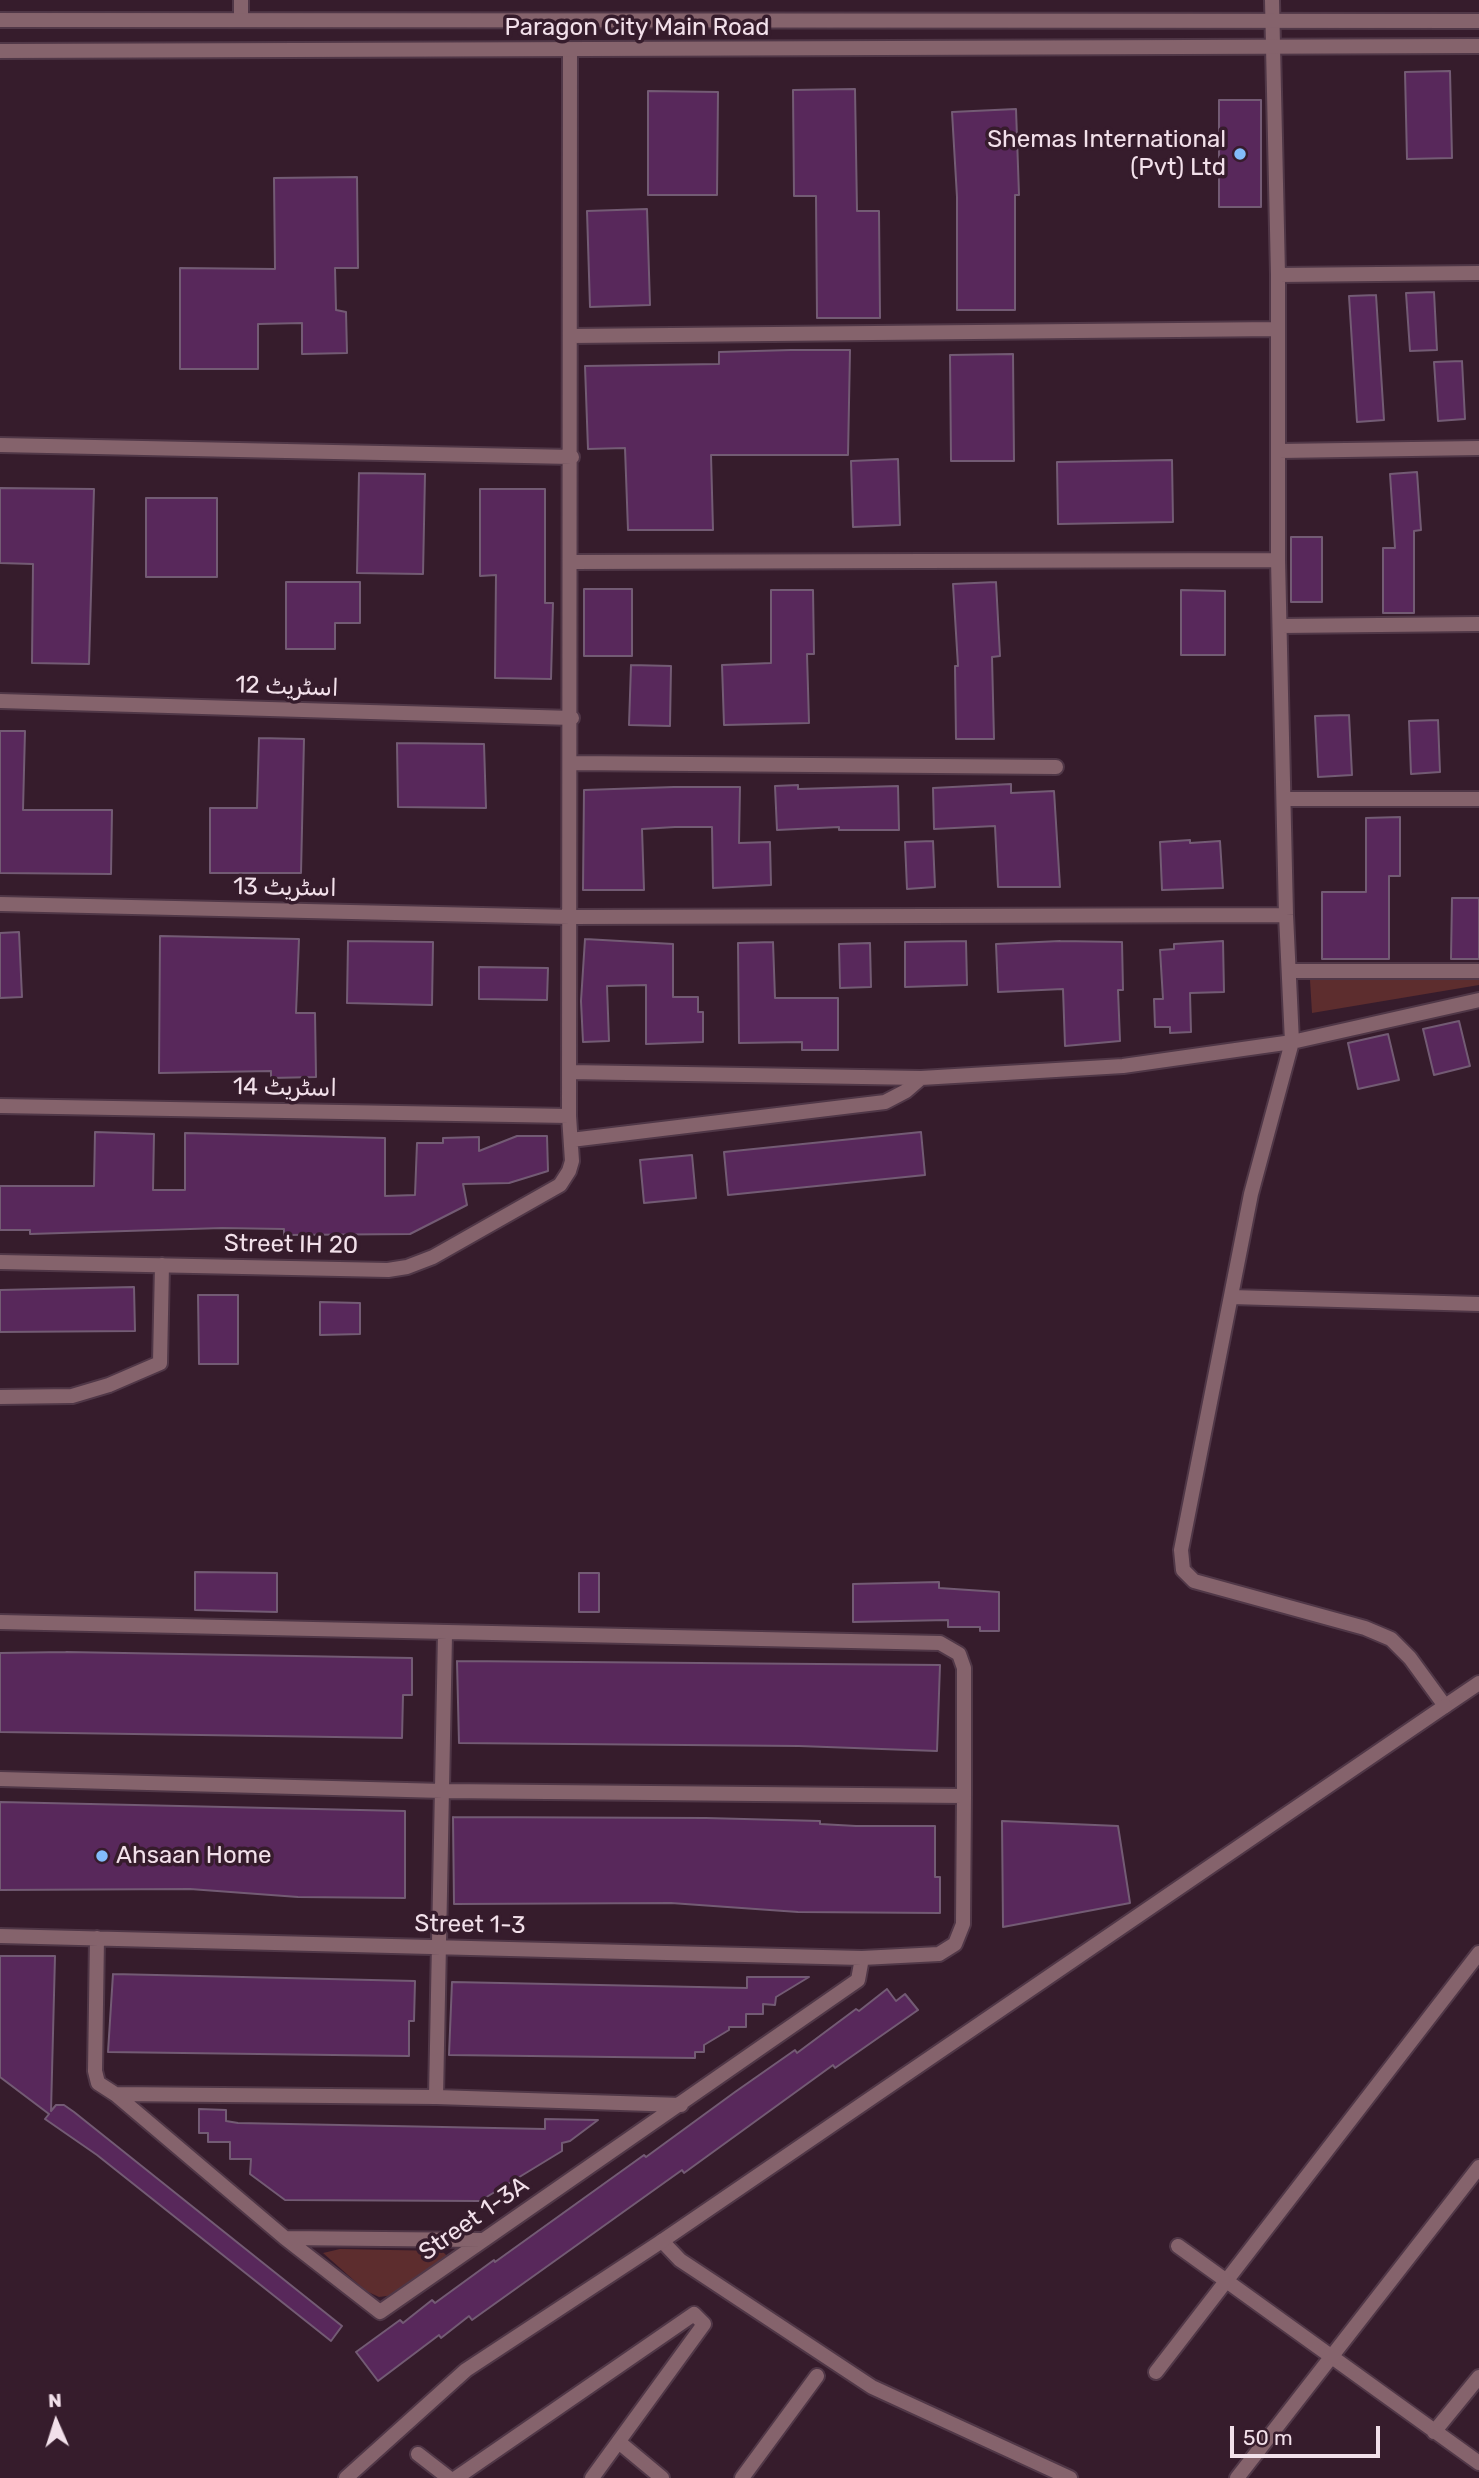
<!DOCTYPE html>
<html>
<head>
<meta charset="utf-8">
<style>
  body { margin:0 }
  #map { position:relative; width:1479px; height:2478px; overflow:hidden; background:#361c2c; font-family:Rubik,sans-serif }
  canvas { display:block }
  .north { position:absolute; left:21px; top:2387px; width:70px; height:70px; -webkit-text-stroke:5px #361c2c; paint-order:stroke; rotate:357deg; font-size:19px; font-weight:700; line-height:28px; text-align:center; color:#f2e0ea }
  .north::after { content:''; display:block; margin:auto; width:24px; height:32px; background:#f2e0ea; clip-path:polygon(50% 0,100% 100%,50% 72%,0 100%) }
  .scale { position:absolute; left:1230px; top:2426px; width:150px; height:32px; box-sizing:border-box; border:4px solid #f2e0ea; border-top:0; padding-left:9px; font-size:21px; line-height:24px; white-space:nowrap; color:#f2e0ea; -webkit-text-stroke:5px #361c2c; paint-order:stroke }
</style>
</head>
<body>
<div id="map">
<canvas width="1479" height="2478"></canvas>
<div class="north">N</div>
<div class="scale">50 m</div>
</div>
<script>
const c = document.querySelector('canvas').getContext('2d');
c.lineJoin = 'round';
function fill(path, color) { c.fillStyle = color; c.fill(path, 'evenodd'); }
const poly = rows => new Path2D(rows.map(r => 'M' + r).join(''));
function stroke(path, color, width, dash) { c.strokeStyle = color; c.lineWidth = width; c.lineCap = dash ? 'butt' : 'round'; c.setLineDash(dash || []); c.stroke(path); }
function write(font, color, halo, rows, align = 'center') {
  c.font = font + ' Rubik,Vazirmatn,sans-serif'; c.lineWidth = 7; c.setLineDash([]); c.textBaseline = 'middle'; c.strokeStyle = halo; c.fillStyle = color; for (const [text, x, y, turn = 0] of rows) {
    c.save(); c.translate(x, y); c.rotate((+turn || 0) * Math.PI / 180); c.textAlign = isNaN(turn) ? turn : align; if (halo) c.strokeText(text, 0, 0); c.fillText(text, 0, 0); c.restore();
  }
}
const green = poly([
  [1479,978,1479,985,1312,1013,1310,980],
  [340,2249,442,2251,446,2255,446,2259,394,2295,379,2297,366,2291,323,2253]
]);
const building = poly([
  [1450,71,1452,158,1407,159,1405,72,1450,71],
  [855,89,857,211,879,211,880,318,817,318,816,196,794,196,793,90,855,89],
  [648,91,718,92,717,195,648,195,648,91],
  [1219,100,1261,100,1261,207,1219,207,1219,100],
  [1016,109,1019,195,1015,195,1015,310,957,310,957,197,952,112,1016,109],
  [357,177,358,268,335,268,336,310,346,312,347,353,302,354,302,323,258,324,258,369,180,369,180,268,275,269,274,178,357,177],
  [647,209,650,305,590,307,587,211,647,209],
  [1434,292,1437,350,1410,351,1406,293,1434,292],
  [1376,295,1384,420,1357,422,1349,296,1376,295],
  [791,350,850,350,848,455,711,455,713,530,628,530,625,448,588,449,585,366,719,364,719,352,791,350],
  [1013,354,1014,461,951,461,950,355,1013,354],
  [1462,361,1465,419,1438,421,1434,362,1462,361],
  [898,459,900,525,853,527,851,461,898,459],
  [1172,460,1173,522,1058,524,1057,462,1172,460],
  [1417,472,1421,530,1414,531,1414,613,1383,613,1383,548,1395,548,1390,474,1417,472],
  [359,473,425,474,423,574,357,573,359,473],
  [0,488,94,489,89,664,32,663,33,564,0,563,0,488],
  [480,489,545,489,545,603,553,603,551,679,495,678,496,575,480,576,480,489],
  [146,498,217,498,217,577,146,577,146,498],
  [1291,537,1322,537,1322,602,1291,602,1291,537],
  [286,582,360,582,360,623,335,623,335,649,286,649,286,582],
  [996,582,1000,656,992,657,994,739,956,739,955,666,958,666,953,584,996,582],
  [584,589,632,589,632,656,584,656,584,589],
  [771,590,813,590,814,654,807,654,809,723,724,725,722,665,771,663,771,590],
  [1181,590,1225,591,1225,655,1181,655,1181,590],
  [631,665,671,666,670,726,629,725,631,665],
  [1349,715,1352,775,1318,777,1315,716,1349,715],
  [1438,720,1440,772,1411,774,1409,721,1438,720],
  [0,731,25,731,23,810,112,810,111,874,0,873,0,731],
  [259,738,304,739,301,873,210,873,210,808,257,808,259,738],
  [397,743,484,744,486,808,398,807,397,743],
  [1011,784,1011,793,1054,791,1060,887,998,887,995,826,934,829,933,788,1011,784],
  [798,785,798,789,898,786,899,830,839,830,839,827,777,830,775,786,798,785],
  [674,787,740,787,739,843,770,842,771,885,713,888,712,827,675,827,642,829,644,890,583,890,584,790,674,787],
  [1400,817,1400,876,1389,876,1389,959,1322,959,1322,892,1366,892,1366,818,1400,817],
  [1190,840,1190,843,1220,841,1223,888,1162,890,1160,842,1190,840],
  [933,841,935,887,907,889,905,842,933,841],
  [1452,898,1479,898,1479,959,1451,959,1452,898],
  [19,932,22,997,0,998,0,933,19,932],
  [160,936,299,939,296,1013,315,1013,316,1077,271,1078,271,1071,159,1073,160,936],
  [585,939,673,944,673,997,698,997,698,1012,703,1012,703,1042,646,1044,646,985,607,986,609,1041,583,1042,581,1001,585,939],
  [348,941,433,942,432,1005,347,1003,348,941],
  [966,941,967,985,905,987,905,942,966,941],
  [1060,941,1122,942,1123,990,1118,990,1120,1041,1065,1046,1063,989,998,992,996,944,1060,941],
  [1223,941,1224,992,1190,993,1191,1032,1170,1033,1170,1027,1155,1027,1154,999,1163,999,1160,950,1174,949,1174,944,1223,941],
  [773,942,775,998,838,998,838,1050,802,1050,802,1042,739,1043,738,943,773,942],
  [870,943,871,987,840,988,839,944,870,943],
  [479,967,548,968,547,1000,479,999,479,967],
  [1459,1021,1470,1066,1434,1075,1423,1029,1459,1021],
  [1388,1034,1399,1080,1358,1089,1348,1043,1388,1034],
  [95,1132,154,1134,153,1190,185,1190,185,1133,385,1138,385,1196,415,1195,417,1143,443,1143,443,1138,479,1137,479,1151,517,1136,547,1136,548,1171,509,1183,463,1184,467,1205,410,1234,284,1235,284,1229,222,1228,30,1234,30,1230,0,1230,0,1186,94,1186,95,1132],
  [921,1132,925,1175,728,1195,724,1152,921,1132],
  [692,1155,696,1198,644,1203,640,1160,692,1155],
  [134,1287,135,1331,0,1332,0,1290,134,1287],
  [198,1295,238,1295,238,1364,199,1364,198,1295],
  [320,1302,360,1303,360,1334,320,1335,320,1302],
  [195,1572,277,1573,277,1612,195,1610,195,1572],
  [579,1573,599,1573,599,1612,579,1612,579,1573],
  [939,1582,939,1588,999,1592,999,1631,980,1631,980,1627,948,1627,948,1620,853,1622,853,1584,939,1582],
  [66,1652,412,1658,412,1695,403,1695,402,1738,0,1732,0,1653,66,1652],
  [457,1661,940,1665,937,1751,799,1746,459,1743,457,1661],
  [0,1802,405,1811,405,1898,298,1897,190,1889,0,1890,0,1802],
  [453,1817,706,1818,820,1821,820,1824,856,1826,935,1826,935,1877,940,1877,940,1913,798,1912,671,1903,454,1904,453,1817],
  [1002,1821,1118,1826,1130,1903,1003,1927,1002,1821],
  [0,1956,55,1956,51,2111,56,2105,64,2105,74,2112,342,2326,331,2341,97,2155,45,2119,49,2114,0,2077,0,1956],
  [113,1974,415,1981,414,2021,409,2021,409,2056,108,2052,113,1974],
  [747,1977,809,1977,776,1997,775,2005,763,2004,763,2014,746,2014,746,2027,729,2027,729,2030,704,2045,704,2052,695,2052,695,2058,449,2055,452,1982,747,1988,747,1977],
  [887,1989,896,2001,905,1994,918,2010,835,2068,833,2065,684,2173,682,2170,472,2320,469,2316,441,2338,439,2335,378,2381,356,2352,400,2320,403,2323,432,2300,435,2303,494,2260,495,2262,644,2155,646,2157,735,2092,795,2050,797,2053,856,2009,859,2011,887,1989],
  [199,2109,226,2110,226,2121,238,2123,545,2129,545,2119,598,2120,570,2141,562,2143,562,2151,480,2201,285,2200,250,2174,251,2159,230,2159,230,2142,208,2142,208,2133,199,2133,199,2109]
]);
const minor = poly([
  [241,0,241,20],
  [1272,0,1278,275,1278,560,1286,915,1292,1042,1251,1194,1181,1550,1183,1570,1194,1581,1365,1628,1391,1639,1410,1658,1445,1706,1479,1683],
  [1278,275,1479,273],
  [571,336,1278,329],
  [0,445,572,457],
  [1279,451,1479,448],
  [572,562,1278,560],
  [1280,626,1479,624],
  [0,701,572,718],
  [571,763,1056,767],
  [1285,799,1479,799],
  [0,904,570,917,1286,915],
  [1289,971,1479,971],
  [569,1072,921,1078,1123,1066,1292,1042,1479,1000],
  [0,1106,569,1116],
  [571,1140,885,1102,906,1091,921,1078],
  [0,1262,388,1270,407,1267,433,1257,560,1185,569,1171,572,1161,569,1116,570,51],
  [1231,1297,1479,1304],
  [0,1397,72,1396,109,1385,160,1363,162,1265],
  [0,1622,940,1643,959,1654,964,1668,964,1796,963,1924,955,1944,939,1954,862,1958,0,1936],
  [0,1779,443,1791,964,1796],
  [97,1938,95,2071,98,2083,115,2094,436,2097,681,2105],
  [115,2094,285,2238,380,2312,858,1980,862,1958],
  [436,2097,445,1634],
  [285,2238,482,2240],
  [662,2241,680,2260,872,2387,1070,2478],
  [1178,2246,1479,2463],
  [1156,2372,1479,1953],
  [1434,2432,1479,2377],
  [620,2443,662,2478],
  [418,2454,449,2478],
  [456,2478,694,2314,704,2324,592,2478],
  [742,2478,817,2376],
  [1237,2478,1479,2167]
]);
const tertiary = poly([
  [0,20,1479,21],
  [0,51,1479,46],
  [346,2478,466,2370,662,2241,1445,1706]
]);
const markers = [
  [1240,154,7,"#82bcfa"],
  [102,1856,7,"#82bcfa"]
];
const streetNames = [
  ["Paragon City Main Road",637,28],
  ["اسٹریٹ 12",287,687,2],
  ["اسٹریٹ 13",285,888,1],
  ["اسٹریٹ 14",285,1088,1],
  ["Street IH 20",291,1245,1],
  ["Street 1-3",470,1925,1],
  ["Street 1-3A",474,2219,-35]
];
const poiNames = [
  ["Shemas International",1226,140],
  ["(Pvt) Ltd",1226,168],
  ["Ahsaan Home",116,1856,"left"]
];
fill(green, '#5d2d2e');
fill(building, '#58285b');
stroke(building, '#735b74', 2);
stroke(minor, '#503747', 18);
stroke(tertiary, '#503747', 18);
stroke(minor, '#85636c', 14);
stroke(tertiary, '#85636c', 14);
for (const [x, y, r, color] of markers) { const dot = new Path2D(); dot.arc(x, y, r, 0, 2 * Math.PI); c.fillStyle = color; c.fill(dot); stroke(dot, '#361c2c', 2.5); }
write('24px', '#f2e0ea', '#361c2c', streetNames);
write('24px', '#f2e0ea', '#361c2c', poiNames, 'right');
</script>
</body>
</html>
